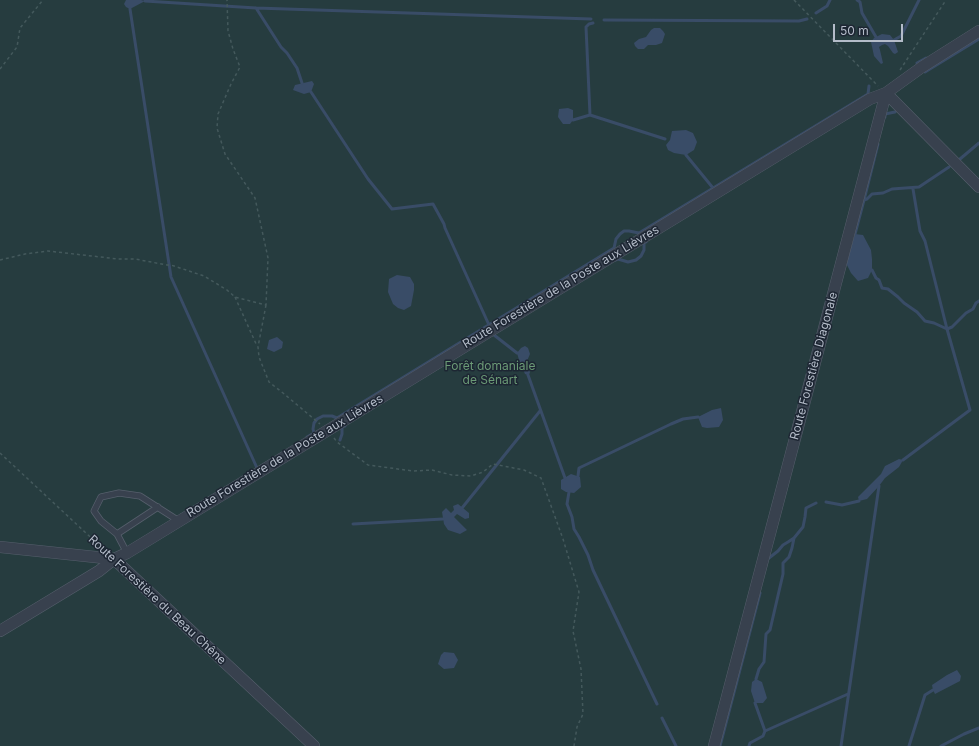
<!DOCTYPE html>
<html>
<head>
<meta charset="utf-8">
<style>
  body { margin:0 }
  #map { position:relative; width:979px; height:746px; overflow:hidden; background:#242f3e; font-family:Inter,sans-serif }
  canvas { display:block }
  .scale { position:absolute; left:833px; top:24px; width:70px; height:18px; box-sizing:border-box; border:2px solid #b4bcc9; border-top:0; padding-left:5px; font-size:12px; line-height:14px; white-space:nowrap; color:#b4bcc9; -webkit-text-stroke:3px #1d2633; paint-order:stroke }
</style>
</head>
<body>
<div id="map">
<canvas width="979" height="746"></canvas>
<div class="scale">50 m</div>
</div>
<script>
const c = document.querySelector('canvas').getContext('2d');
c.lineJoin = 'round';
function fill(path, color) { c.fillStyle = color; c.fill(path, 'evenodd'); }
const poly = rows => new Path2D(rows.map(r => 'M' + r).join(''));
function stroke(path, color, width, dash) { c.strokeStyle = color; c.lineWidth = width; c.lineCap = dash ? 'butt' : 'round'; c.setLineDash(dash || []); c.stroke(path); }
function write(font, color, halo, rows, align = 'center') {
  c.font = font + ' Inter,sans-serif'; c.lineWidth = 3; c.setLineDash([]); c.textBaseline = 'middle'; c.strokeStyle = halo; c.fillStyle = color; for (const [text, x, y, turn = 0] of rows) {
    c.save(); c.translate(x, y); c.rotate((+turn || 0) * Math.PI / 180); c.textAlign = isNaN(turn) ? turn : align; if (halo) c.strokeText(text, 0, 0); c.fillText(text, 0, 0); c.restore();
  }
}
const green = poly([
  [0,0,979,0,979,746,0,746]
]);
const water = poly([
  [126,0,141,0,145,1,130,9,126,7,124,4],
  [654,28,660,28,663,31,665,34,662,43,656,45,648,45,644,49,638,49,635,46,634,43,639,39,646,37,651,30],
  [882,34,890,35,894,40,898,52,895,54,893,53,888,46,885,44,882,45,879,47,880,50,883,63,881,64,874,56,871,42,874,38],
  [312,81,314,84,311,92,304,94,293,90,295,85],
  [568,108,573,110,573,120,570,124,563,124,558,117,559,109],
  [686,130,693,133,697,142,694,150,686,155,674,153,668,150,666,145,670,140,672,131],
  [855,234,863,235,871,250,872,259,872,270,868,278,858,281,851,273,846,263],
  [397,275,410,277,414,284,414,290,411,306,404,310,398,308,393,304,388,292,389,279],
  [277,337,283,342,282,348,274,352,267,349,269,340],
  [525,346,528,348,530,354,527,361,530,373,528,375,525,374,519,360,517,353,521,348],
  [721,408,723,420,719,427,707,428,702,427,698,417,712,410],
  [899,459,903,460,899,467,885,478,879,486,867,499,859,501,858,497,881,474,885,466],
  [571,474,580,477,581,487,574,493,566,492,561,489,561,480],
  [458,504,469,513,469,518,465,519,457,514,454,517,467,530,460,534,448,530,444,524,442,512,446,508,451,513,454,510,453,506],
  [444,652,454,653,458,660,454,668,444,669,438,664,441,655],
  [957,670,961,676,960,681,935,694,933,690,932,685,947,675],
  [756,679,762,682,767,698,763,703,755,703,751,691,752,682]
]);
const stream = poly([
  [857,0,860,2,862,13,876,37],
  [145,1,256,8,591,19],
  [256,8,281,47,287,53,297,68,302,83],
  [130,9,171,277,257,468],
  [816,13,827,6,830,0],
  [604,20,799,21,807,19],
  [894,40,901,36,919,0],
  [917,63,926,58],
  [925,72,979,39],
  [311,92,368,179,392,209,433,204,444,224,445,228,489,325],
  [590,115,586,27,589,24,593,23],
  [885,117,885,114,895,112],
  [573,120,590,115,665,139],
  [686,155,713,188],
  [960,159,979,143],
  [864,200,867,199,872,194,883,193,892,189,919,187,949,167],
  [855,234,864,200,878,144],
  [616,260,618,259,628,262,636,260,641,256,644,250,644,243,646,242],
  [872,270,876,278,879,280,882,288,888,289,898,297,904,303,917,312,925,321,934,323,947,329,952,327,966,313,973,309,976,303,979,301],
  [494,335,517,353],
  [528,375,565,478],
  [307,437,314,433,313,429,314,423,317,419,323,416,332,416,337,418,614,248,616,239,620,234,624,231,629,231,639,233,868,94,869,86],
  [340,440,342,434,342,427,345,426],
  [903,460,970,410,947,329,925,241,920,231,913,189],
  [578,476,579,468,671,424,683,419,698,417],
  [569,492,567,504,572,517,574,529,579,537,588,555,593,570,657,704],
  [826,502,842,505,859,501],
  [462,508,540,411],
  [353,524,443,519],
  [769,558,778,551,783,545,788,542,794,538,803,527,805,517,806,508,816,503],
  [756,679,759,669,764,662,766,634,770,630,783,574,783,563,789,557,792,548,794,538],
  [662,718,676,746],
  [765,731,848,694],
  [720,746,760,593],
  [749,746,750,743,763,736,765,731,755,703],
  [841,746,879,486],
  [909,746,925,695,933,690],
  [941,746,964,734,979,728]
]);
const path = poly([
  [794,0,878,86],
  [0,69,17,47,20,28,43,0],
  [900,70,946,0],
  [0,260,25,254,48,251,118,259,135,259,167,265,171,265,204,276,227,290,235,297,266,305,268,258,255,198,225,154,217,128,218,114,231,84,240,67,233,49,228,31,227,0],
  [235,297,257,346],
  [266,305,258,347,259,357,269,382,283,393,320,424],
  [334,438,337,442,368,465,413,471,432,470,452,475,471,476,483,472,493,464,524,470,541,478,563,539,579,592,573,631,581,669,583,714,577,727,574,746],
  [0,453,101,547]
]);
const lane = poly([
  [117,534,158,507],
  [127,553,117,534,101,521,94,511,101,497,119,493,140,496,179,521]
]);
const street = poly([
  [886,93,979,187],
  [0,547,114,559],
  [114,559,314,746],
  [0,631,99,571,114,559,127,553,870,99,886,93,922,67,979,31],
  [714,746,886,93]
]);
const streetNames = [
  ["Route Forestière de la Poste aux Lièvres",561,287,-31],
  ["Route Forestière Diagonale",814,366,-75],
  ["Route Forestière de la Poste aux Lièvres",285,456,-31],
  ["Route Forestière du Beau Chêne",157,600,43]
];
const parkNames = [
  ["Forêt domaniale",490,366],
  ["de Sénart",490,380]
];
fill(green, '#263c3f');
fill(water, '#394c67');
stroke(stream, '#394c67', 3);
stroke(lane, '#565f6c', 7);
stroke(street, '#565f6c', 12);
stroke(path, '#44595c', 1.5, [3, 3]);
stroke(lane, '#38414e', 5.5);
stroke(street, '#38414e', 11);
write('12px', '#b4bcc9', '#1d2633', streetNames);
write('12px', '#6b9a76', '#1d2633', parkNames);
</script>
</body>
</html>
